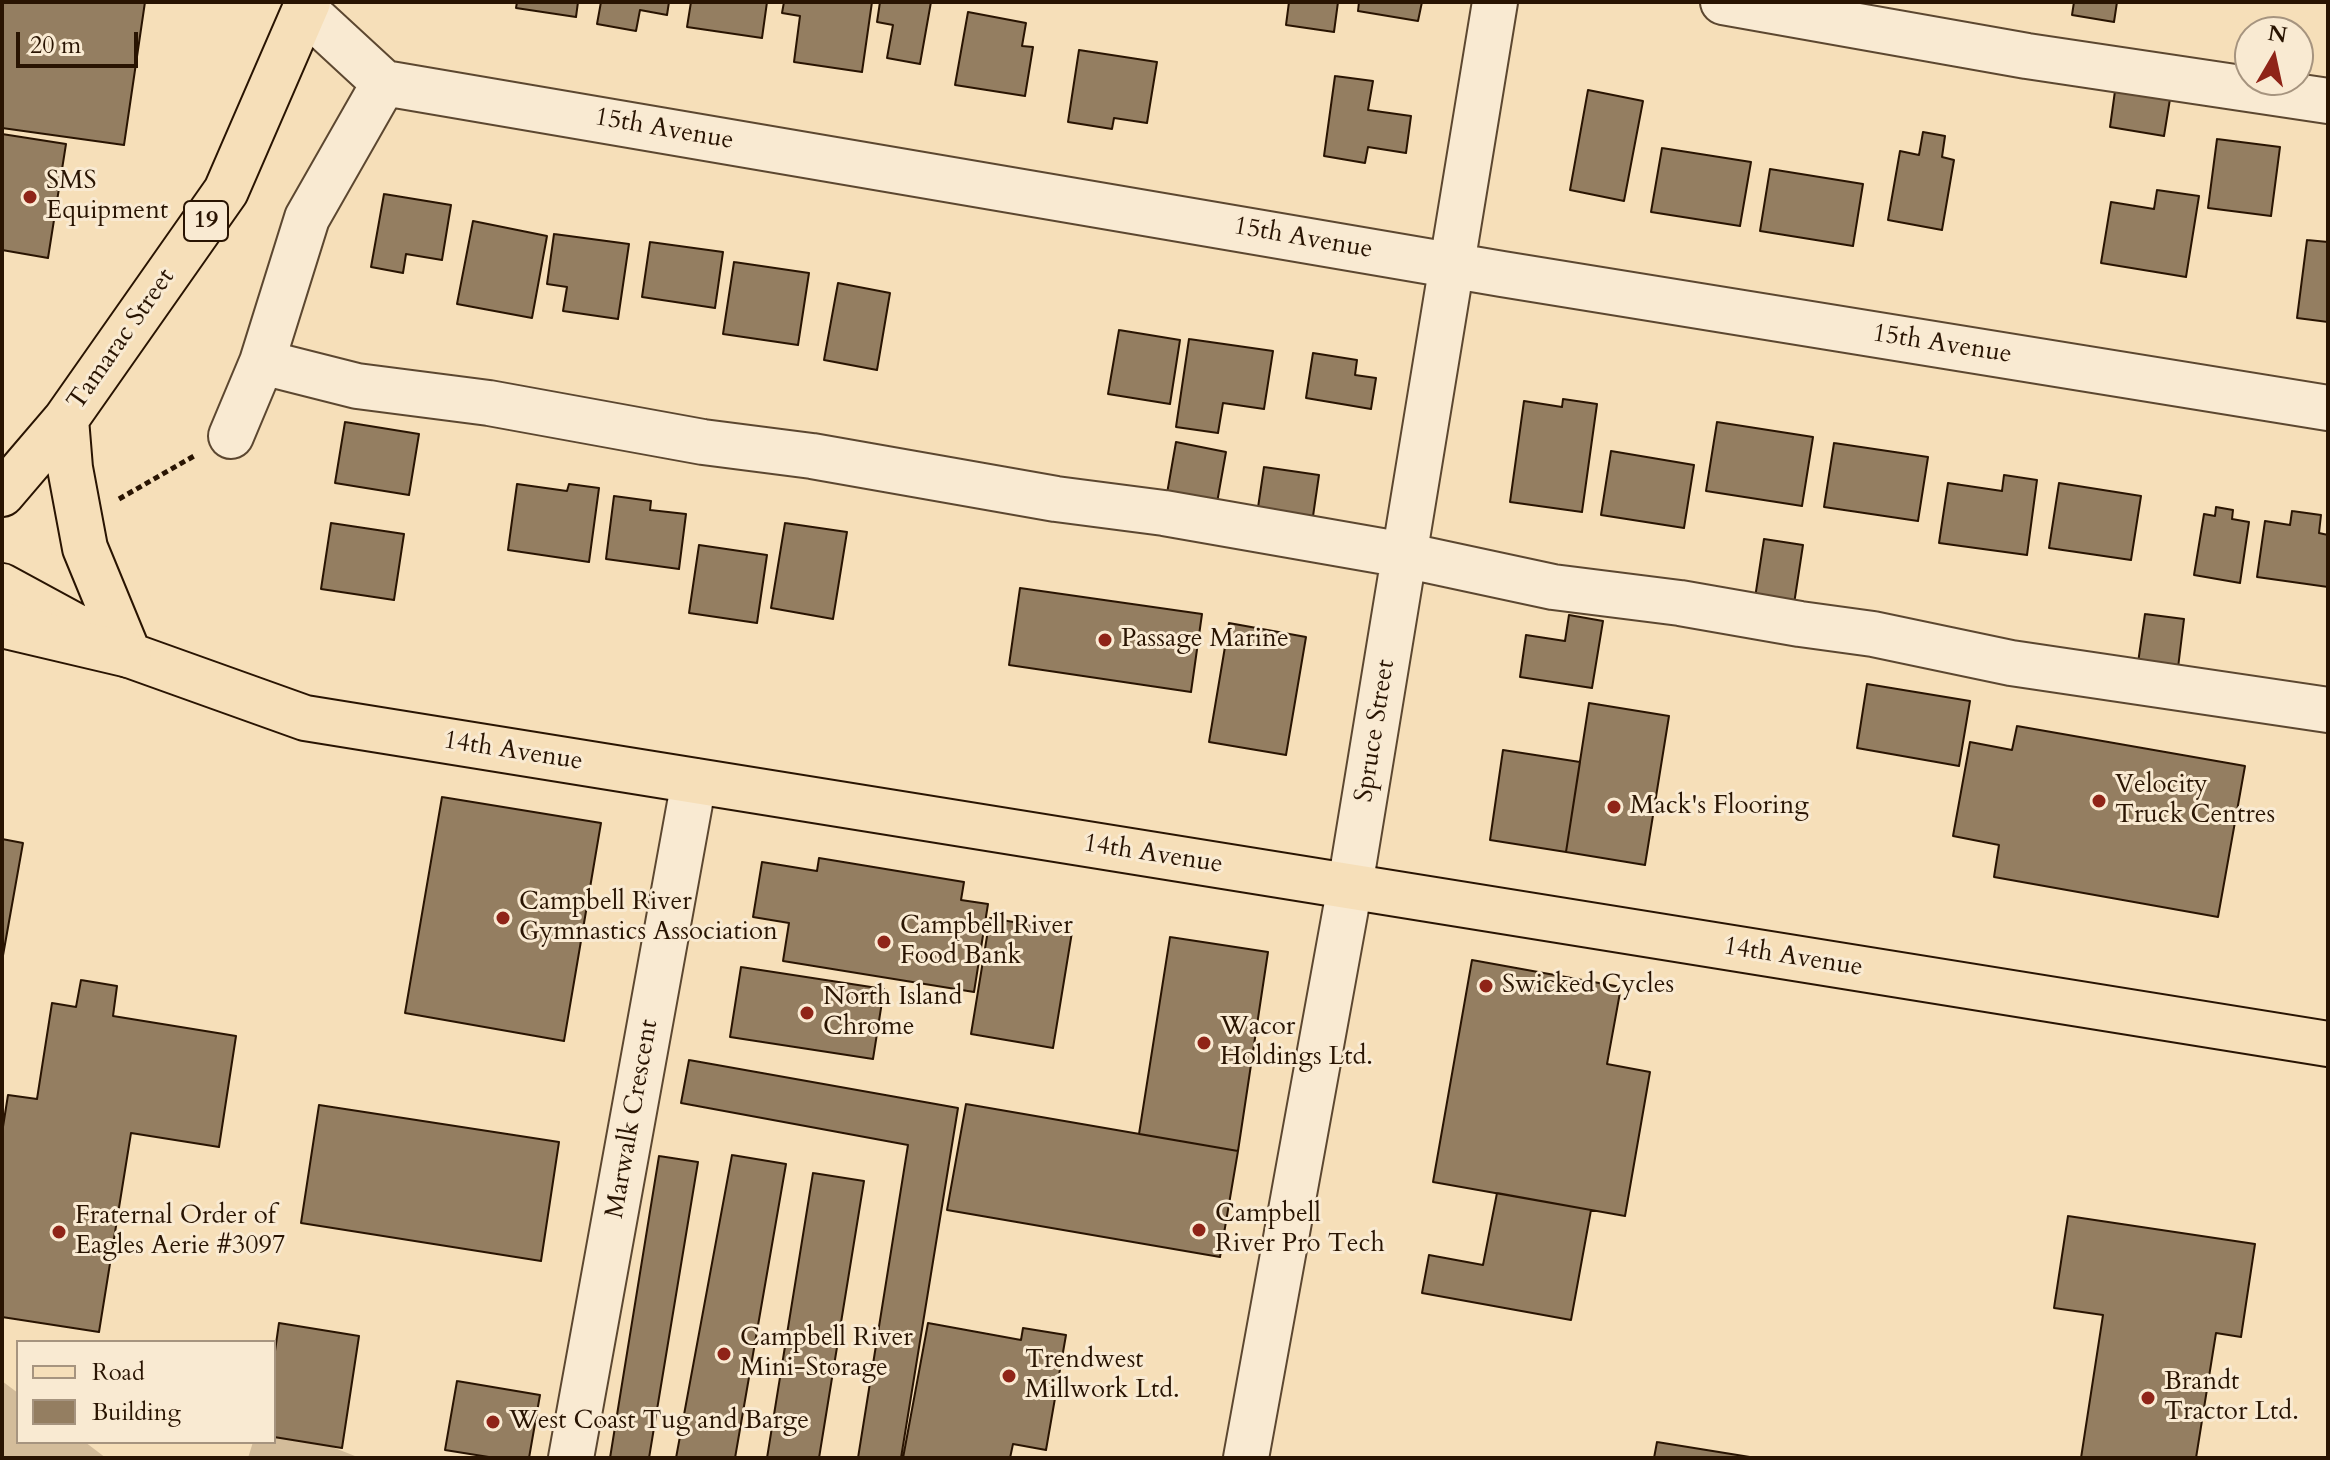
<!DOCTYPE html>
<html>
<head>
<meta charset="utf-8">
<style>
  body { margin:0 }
  #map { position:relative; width:2330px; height:1460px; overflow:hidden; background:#f6dfb9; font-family:Cardo,serif }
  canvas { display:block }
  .frame { position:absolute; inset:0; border:4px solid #291402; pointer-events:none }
  .legend { position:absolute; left:16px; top:1340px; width:260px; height:104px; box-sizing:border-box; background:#f9ead2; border:2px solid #a6947f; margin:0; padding:10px 14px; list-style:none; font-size:24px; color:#291402 }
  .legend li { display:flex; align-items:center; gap:16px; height:40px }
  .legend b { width:40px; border:2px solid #a6947f }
  .north { position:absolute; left:2234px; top:16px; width:80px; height:80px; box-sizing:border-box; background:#f9ead2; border:2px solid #a6947f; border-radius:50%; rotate:9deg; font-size:22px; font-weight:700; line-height:32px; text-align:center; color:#291402 }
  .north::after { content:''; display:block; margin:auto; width:28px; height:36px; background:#8f2418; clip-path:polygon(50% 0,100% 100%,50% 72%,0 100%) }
  .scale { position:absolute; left:16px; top:32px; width:122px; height:36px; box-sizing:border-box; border:4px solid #291402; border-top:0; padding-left:10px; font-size:24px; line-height:28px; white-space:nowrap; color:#291402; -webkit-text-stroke:6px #f9ead2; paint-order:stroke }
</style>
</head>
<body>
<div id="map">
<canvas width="2330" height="1460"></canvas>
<div class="frame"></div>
<ul class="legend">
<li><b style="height:10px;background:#f6dfb9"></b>Road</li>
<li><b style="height:22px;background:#947e61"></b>Building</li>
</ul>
<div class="north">N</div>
<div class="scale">20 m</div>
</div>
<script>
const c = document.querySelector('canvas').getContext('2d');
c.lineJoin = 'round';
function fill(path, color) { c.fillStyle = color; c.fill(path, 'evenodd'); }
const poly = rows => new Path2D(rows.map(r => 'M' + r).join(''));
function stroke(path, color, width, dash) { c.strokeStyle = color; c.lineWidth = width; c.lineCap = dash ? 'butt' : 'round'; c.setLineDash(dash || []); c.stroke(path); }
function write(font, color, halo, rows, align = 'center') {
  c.font = font + ' Cardo,serif'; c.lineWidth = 6; c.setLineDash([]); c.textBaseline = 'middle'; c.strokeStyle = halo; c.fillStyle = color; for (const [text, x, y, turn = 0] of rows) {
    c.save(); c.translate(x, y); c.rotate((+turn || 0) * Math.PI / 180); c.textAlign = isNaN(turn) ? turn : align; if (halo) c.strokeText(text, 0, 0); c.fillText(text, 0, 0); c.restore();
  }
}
const green = poly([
  [2,1381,18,1393,18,1442,85,1442,106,1458,2,1458],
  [274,1424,360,1458,248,1458,253,1442,274,1442]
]);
const building = poly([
  [2,2,145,2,124,145,2,128,2,2],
  [517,2,578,2,576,17,516,8,517,2],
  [601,2,669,2,667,15,640,10,636,31,597,24,601,2],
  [691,2,767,2,762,38,687,27,691,2],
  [784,2,872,2,862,72,794,62,800,16,782,13,784,2],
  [880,2,931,2,920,64,887,58,893,25,877,22,880,2],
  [1289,2,1338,2,1334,32,1286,25,1289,2],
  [1359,2,1422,2,1418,21,1358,11,1359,2],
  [2074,2,2117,2,2114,22,2072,15,2074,2],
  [968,12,1026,23,1022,46,1033,47,1025,96,955,85,968,12],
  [1079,50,1157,62,1147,123,1114,118,1112,129,1068,122,1079,50],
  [1335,76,1373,81,1368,110,1411,116,1406,153,1368,147,1365,163,1324,156,1335,76],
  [1588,90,1643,101,1624,201,1570,190,1588,90],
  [2115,91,2170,99,2164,136,2110,127,2115,91],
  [1923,132,1945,136,1942,157,1954,160,1942,230,1888,220,1900,151,1919,155,1923,132],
  [2,134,66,144,48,258,2,250,2,134],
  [2217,139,2280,147,2271,216,2208,208,2217,139],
  [1662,148,1751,162,1740,226,1651,212,1662,148],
  [1770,169,1863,184,1853,246,1760,231,1770,169],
  [2157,190,2199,196,2186,277,2101,263,2111,202,2154,209,2157,190],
  [384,194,451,205,442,260,406,254,403,273,371,267,384,194],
  [473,221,547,236,532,318,457,304,473,221],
  [554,234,629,244,618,319,563,311,567,287,547,284,554,234],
  [2307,240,2328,242,2328,322,2297,318,2307,240],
  [650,242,723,252,715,308,642,297,650,242],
  [734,262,809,273,798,345,723,334,734,262],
  [838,283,890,293,877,370,824,360,838,283],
  [1119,330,1180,340,1170,404,1108,394,1119,330],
  [1189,339,1273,351,1264,409,1223,403,1218,433,1176,427,1189,339],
  [1313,353,1357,360,1355,375,1376,378,1371,409,1306,398,1313,353],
  [1563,399,1597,404,1582,512,1510,502,1524,401,1562,407,1563,399],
  [345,422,419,434,409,495,335,483,345,422],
  [1717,422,1813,437,1802,506,1706,491,1717,422],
  [1176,442,1226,452,1215,514,1165,505,1176,442],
  [1834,443,1928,457,1918,521,1824,507,1834,443],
  [1611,451,1694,465,1684,528,1601,515,1611,451],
  [1264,467,1319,475,1311,530,1256,521,1264,467],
  [2004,475,2037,480,2027,555,1939,543,1948,483,2002,491,2004,475],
  [2059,483,2141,496,2131,560,2049,548,2059,483],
  [517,484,567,491,569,484,599,488,589,562,508,550,517,484],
  [614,496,651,501,650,510,686,514,679,569,606,559,614,496],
  [2216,507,2233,510,2232,519,2249,522,2240,583,2194,575,2204,514,2215,516,2216,507],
  [2292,511,2321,515,2319,533,2328,535,2328,587,2257,577,2265,521,2290,525,2292,511],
  [331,523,404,534,394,600,321,589,331,523],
  [785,523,847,532,833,619,771,608,785,523],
  [1764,539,1803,545,1794,604,1755,598,1764,539],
  [699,545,767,555,757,623,689,613,699,545],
  [1020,588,1202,614,1191,692,1009,665,1020,588],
  [2145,614,2184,619,2177,676,2137,670,2145,614],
  [1569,615,1603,621,1592,688,1520,677,1526,635,1565,641,1569,615],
  [1229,623,1306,637,1286,755,1209,742,1229,623],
  [1867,684,1970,701,1959,766,1857,748,1867,684],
  [1589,703,1669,716,1645,865,1566,852,1589,703],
  [2017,726,2245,766,2218,917,1994,877,1999,845,1953,836,1970,742,2012,750,2017,726],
  [1503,750,1580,762,1566,852,1490,840,1503,750],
  [442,797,601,823,564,1041,405,1013,442,797],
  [2,839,23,843,2,961,2,839],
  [819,858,964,882,961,900,988,904,974,992,783,961,789,923,753,917,762,862,817,871,819,858],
  [990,918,1072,932,1053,1048,971,1034,990,918],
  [1170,937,1268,952,1238,1151,1139,1134,1170,937],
  [1472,960,1621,987,1607,1064,1650,1072,1625,1216,1433,1182,1472,960],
  [741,967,884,989,873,1059,730,1037,741,967],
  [81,980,117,986,113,1016,236,1036,219,1147,131,1133,99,1332,2,1317,2,1133,8,1095,37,1099,52,1003,76,1007,81,980],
  [689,1060,958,1108,901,1458,858,1458,908,1145,681,1103,689,1060],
  [966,1104,1238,1151,1220,1257,947,1210,966,1104],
  [319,1105,559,1142,541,1261,301,1223,319,1105],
  [732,1155,786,1164,735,1458,676,1458,732,1155],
  [659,1156,698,1162,649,1458,610,1458,659,1156],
  [813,1173,864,1181,819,1458,767,1458,813,1173],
  [1497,1193,1591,1210,1571,1320,1422,1293,1429,1255,1483,1265,1497,1193],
  [2068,1216,2255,1244,2241,1337,2216,1333,2196,1458,2081,1458,2103,1315,2054,1308,2068,1216],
  [279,1323,359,1336,342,1448,274,1437,274,1358,279,1323],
  [928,1323,1021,1340,1023,1328,1066,1335,1046,1450,1013,1444,1010,1458,903,1458,928,1323],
  [457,1381,540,1395,529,1458,495,1458,445,1450,457,1381],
  [1657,1442,1756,1458,1654,1458,1657,1442]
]);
const path = poly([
  [119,499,194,456]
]);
const minor = poly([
  [1723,2,2027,56,2328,101],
  [305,10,384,83,1502,274,2328,408],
  [262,362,357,386,489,403,703,442,812,456,1056,499,1164,513,1404,555,1553,587,1680,603,1800,624,1873,634,2011,663,2328,710],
  [231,436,262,362,307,218,384,83],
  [571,1458,694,781],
  [1246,1458,1350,886,1495,2]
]);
const major = poly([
  [66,419,70,468,85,548,129,655],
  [2,494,66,419,226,191,308,2],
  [2,586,129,655,305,718,2328,1044]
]);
const highway = poly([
  [2,625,129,655]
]);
const markers = [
  [30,197,8,"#8f2418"],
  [1105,640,8,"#8f2418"],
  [2099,801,8,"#8f2418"],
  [1614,807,8,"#8f2418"],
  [503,918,8,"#8f2418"],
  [884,942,8,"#8f2418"],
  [1486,986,8,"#8f2418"],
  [807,1013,8,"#8f2418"],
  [1204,1043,8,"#8f2418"],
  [1199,1230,8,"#8f2418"],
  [59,1232,8,"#8f2418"],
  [724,1354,8,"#8f2418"],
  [1009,1376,8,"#8f2418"],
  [2148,1398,8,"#8f2418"],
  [493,1422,8,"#8f2418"]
];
const shields = [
  [206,221,44]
];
const shieldNames = [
  ["19",206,221]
];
const streetNames = [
  ["15th Avenue",664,130,10],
  ["15th Avenue",1303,239,10],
  ["Tamarac Street",122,340,-55],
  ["15th Avenue",1942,345,9],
  ["Spruce Street",1376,731,-81],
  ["14th Avenue",513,752,9],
  ["14th Avenue",1153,855,9],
  ["14th Avenue",1793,958,9],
  ["Marwalk Crescent",633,1119,-80]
];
const poiNames = [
  ["SMS",46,182],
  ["Equipment",46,212],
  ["Passage Marine",1121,640],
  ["Velocity",2115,786],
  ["Truck Centres",2115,816],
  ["Mack's Flooring",1630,807],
  ["Campbell River",519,903],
  ["Gymnastics Association",519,933],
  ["Campbell River",900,927],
  ["Food Bank",900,957],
  ["Swicked Cycles",1502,986],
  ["North Island",823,998],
  ["Chrome",823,1028],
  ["Wacor",1220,1028],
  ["Holdings Ltd.",1220,1058],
  ["Campbell",1215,1215],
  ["River Pro Tech",1215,1245],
  ["Fraternal Order of",75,1217],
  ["Eagles Aerie #3097",75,1247],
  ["Campbell River",740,1339],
  ["Mini-Storage",740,1369],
  ["Trendwest",1025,1361],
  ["Millwork Ltd.",1025,1391],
  ["Brandt",2164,1383],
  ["Tractor Ltd.",2164,1413],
  ["West Coast Tug and Barge",509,1422]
];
fill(green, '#d3bc9a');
fill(building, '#947e61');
stroke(building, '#291402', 2);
stroke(minor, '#5c4730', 48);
stroke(major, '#291402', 48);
stroke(highway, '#291402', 48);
stroke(path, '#291402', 5, [6, 4]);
stroke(minor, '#f9ead2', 44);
stroke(major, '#f6dfb9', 44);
stroke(highway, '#f6dfb9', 44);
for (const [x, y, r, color] of markers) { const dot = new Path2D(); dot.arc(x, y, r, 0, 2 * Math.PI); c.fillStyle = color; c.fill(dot); stroke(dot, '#f9ead2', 3); }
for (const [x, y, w] of shields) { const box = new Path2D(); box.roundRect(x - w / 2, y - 20, w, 40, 6); c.fillStyle = '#f9ead2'; c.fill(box); stroke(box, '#291402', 2); }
write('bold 24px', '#291402', null, shieldNames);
write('26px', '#291402', '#f9ead2', streetNames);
write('26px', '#291402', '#f9ead2', poiNames, 'left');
</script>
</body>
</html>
